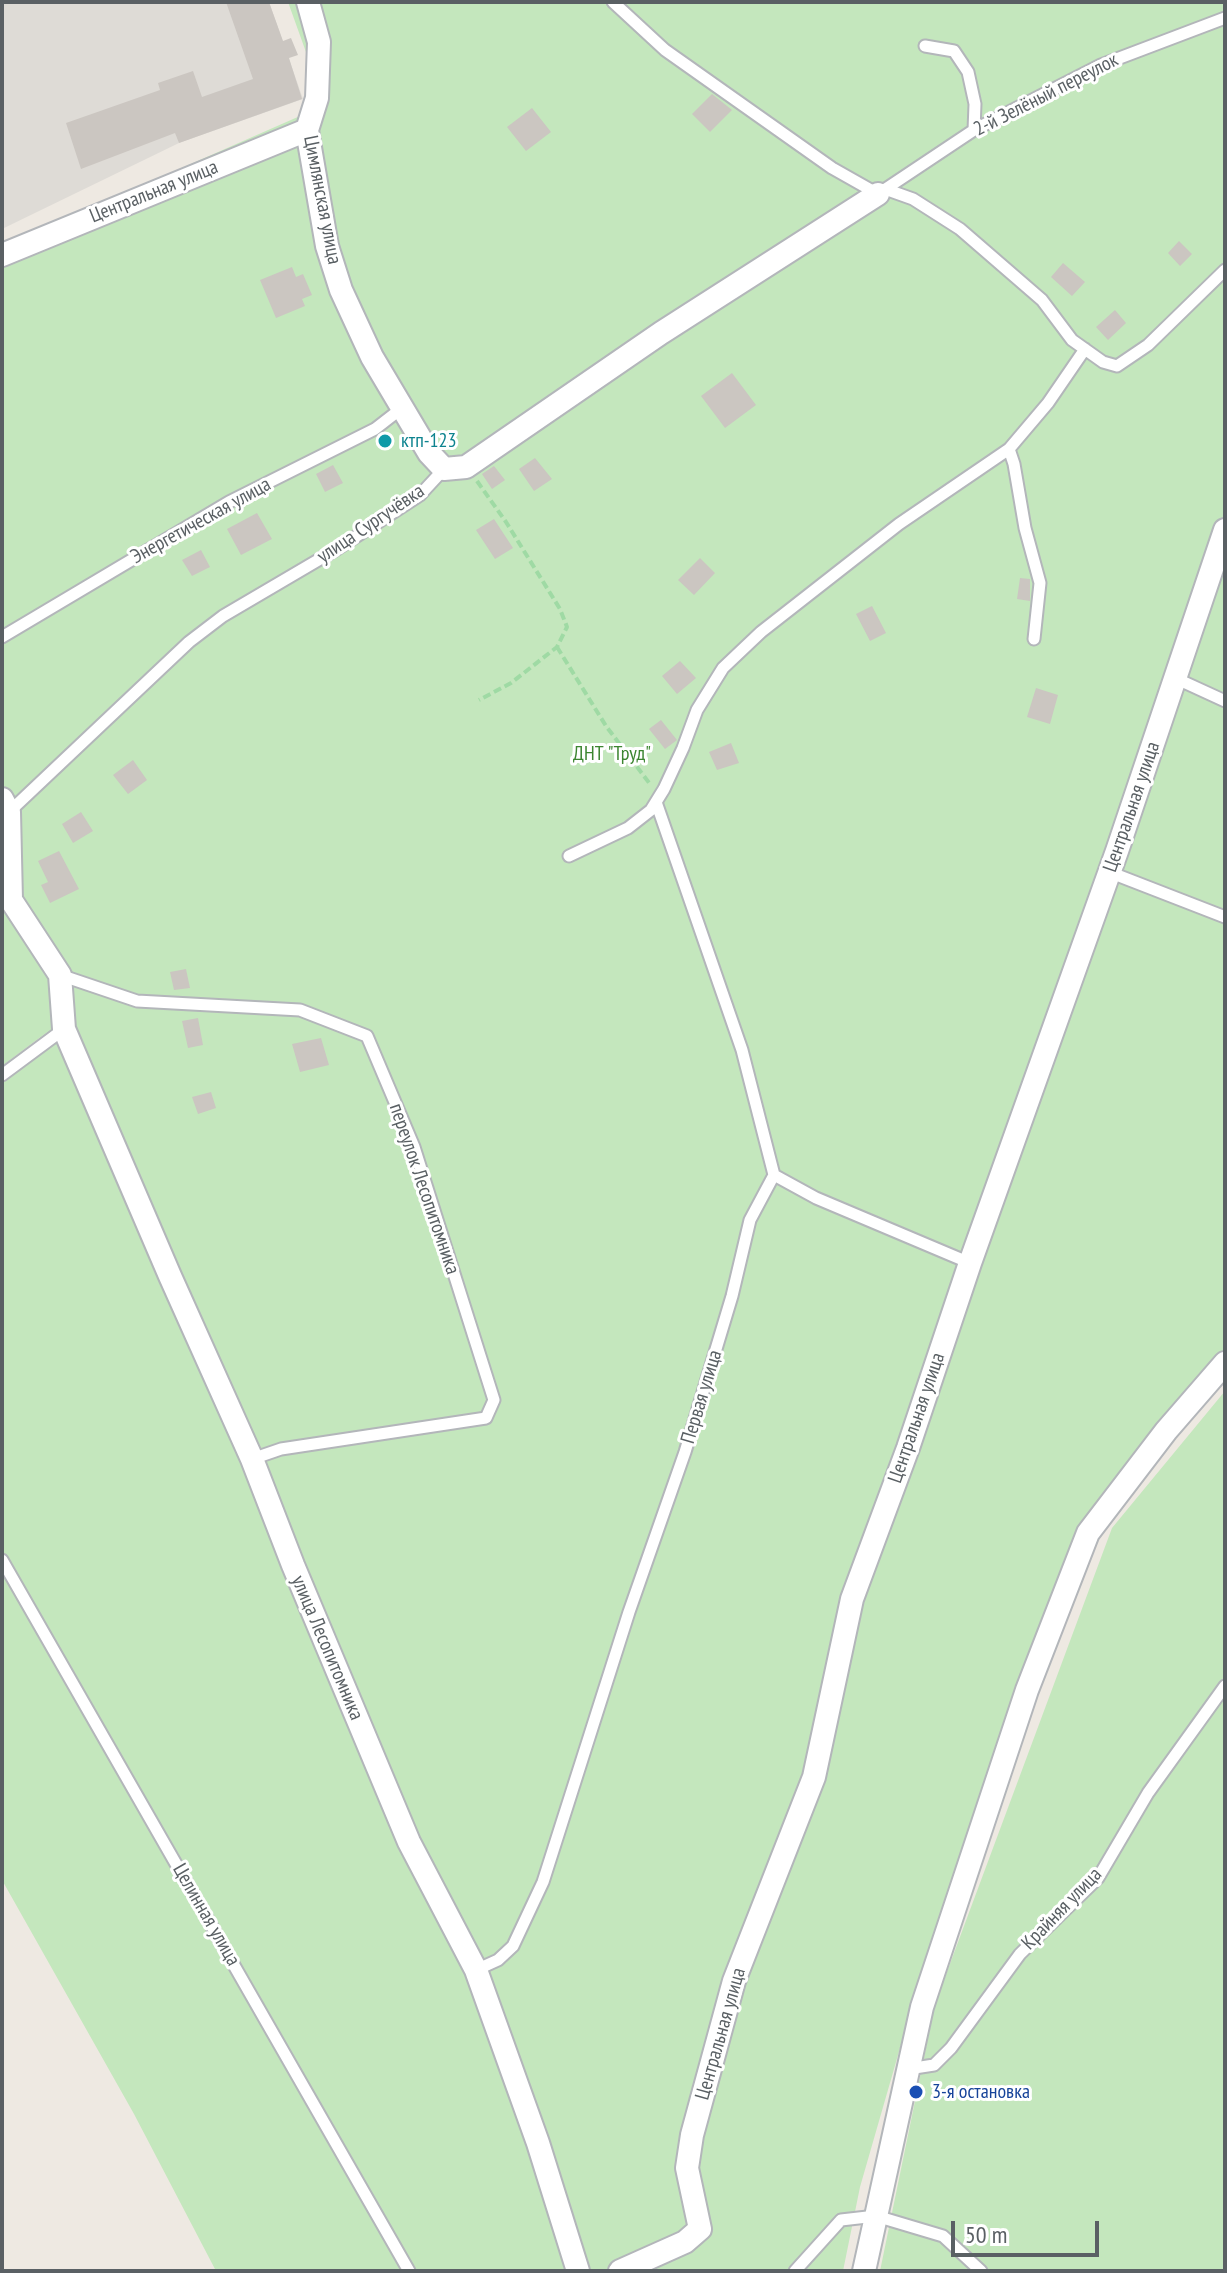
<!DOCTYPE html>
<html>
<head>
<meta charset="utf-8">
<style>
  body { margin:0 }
  #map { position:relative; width:1227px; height:2273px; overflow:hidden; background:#eee9e2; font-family:"PT Sans Narrow",sans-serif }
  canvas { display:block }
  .frame { position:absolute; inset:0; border:4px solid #5a6064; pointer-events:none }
  .scale { position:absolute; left:951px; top:2221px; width:148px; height:36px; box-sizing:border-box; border:4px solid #5a6064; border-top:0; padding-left:10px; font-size:24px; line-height:28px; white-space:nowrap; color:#5a6064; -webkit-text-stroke:6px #fff; paint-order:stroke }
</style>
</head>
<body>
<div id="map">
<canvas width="1227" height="2273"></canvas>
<div class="frame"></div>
<div class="scale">50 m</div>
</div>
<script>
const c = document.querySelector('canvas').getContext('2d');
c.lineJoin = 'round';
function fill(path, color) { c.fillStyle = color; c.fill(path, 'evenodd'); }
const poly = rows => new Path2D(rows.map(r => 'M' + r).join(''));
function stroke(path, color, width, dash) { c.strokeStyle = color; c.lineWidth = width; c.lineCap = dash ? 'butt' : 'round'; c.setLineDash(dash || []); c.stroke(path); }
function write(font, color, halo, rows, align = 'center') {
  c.font = font + ' "PT Sans Narrow",sans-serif'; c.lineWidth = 6; c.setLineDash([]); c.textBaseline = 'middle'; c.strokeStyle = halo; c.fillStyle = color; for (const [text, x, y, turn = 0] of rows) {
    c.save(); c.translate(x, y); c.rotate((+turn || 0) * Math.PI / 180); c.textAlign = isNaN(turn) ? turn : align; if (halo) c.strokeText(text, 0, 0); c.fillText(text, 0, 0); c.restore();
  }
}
const industrial = poly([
  [2,2,269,2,303,99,179,143,2,229]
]);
const green = poly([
  [288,2,1225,2,1225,1354,1080,1523,917,1989,860,2187,843,2271,216,2271,134,2114,2,1880,2,1068,50,1030,2,1066,2,247,325,105],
  [1225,1391,1225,2271,880,2271,935,2004,1112,1528]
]);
const building = poly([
  [226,2,269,2,283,41,291,38,298,55,289,58,302,99,179,143,175,133,81,169,66,123,160,90,158,83,193,71,202,97,253,79],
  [712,94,732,110,710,132,692,114],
  [532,108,551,132,526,151,507,127],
  [1179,241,1192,254,1180,266,1168,253],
  [1063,263,1085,282,1072,296,1051,277],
  [292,267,296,277,303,274,312,295,302,299,305,306,276,318,260,280],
  [1115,310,1126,323,1108,340,1096,327],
  [732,373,756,405,725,428,701,396],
  [535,458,552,479,534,491,519,469],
  [333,465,343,483,325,492,316,474],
  [494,466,505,480,492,489,482,474],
  [257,513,272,539,241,555,227,529],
  [494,519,513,548,495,559,476,530],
  [201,550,210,567,192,576,182,560],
  [700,558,715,573,694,595,678,580],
  [1020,578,1030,579,1030,601,1017,599],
  [872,606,886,633,870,641,856,614],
  [680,661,696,678,677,694,662,676],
  [1036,688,1058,695,1050,724,1027,717],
  [661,720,677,740,665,749,649,729],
  [731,743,739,763,717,770,709,752],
  [133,760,147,780,128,794,113,775],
  [81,812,93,831,73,843,62,824],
  [59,851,79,889,50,903,41,885,48,882,38,861],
  [186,969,190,988,174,990,170,972],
  [198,1018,203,1045,188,1048,182,1021],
  [321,1038,329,1065,300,1072,292,1044],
  [211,1092,216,1108,198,1114,192,1097]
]);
const path = poly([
  [477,481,506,522,560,609,567,627,557,647,511,683,479,700],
  [557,647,606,726,650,784]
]);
const service = poly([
  [613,2,665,50,832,168,878,194,974,130,1101,65,1225,18],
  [925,46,954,51,968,72,975,104,974,130],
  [885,189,913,199,960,229,1042,300,1072,340,1103,362,1117,366,1148,345,1225,270],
  [1009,449,1014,464,1025,528,1040,583,1034,639],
  [2,637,229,502,375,429,402,408],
  [1175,678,1225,701],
  [9,812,189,642,223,616,337,549,420,495,444,469],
  [569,856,628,828,651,810,664,789,683,748,697,710,723,668,761,632,899,524,1009,449,1048,403,1085,349],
  [1109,872,1225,917],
  [60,975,137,1001,300,1010,367,1036,414,1147,494,1400,486,1418,281,1449,252,1459],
  [2,1075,64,1029],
  [774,1175,816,1198,970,1263],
  [2,1560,409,2271],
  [476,1970,498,1960,513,1946,543,1882,629,1612,685,1452,732,1296,750,1220,774,1175,742,1050,656,802],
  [908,2069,934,2065,951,2048,1020,1954,1098,1878,1148,1793,1225,1686],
  [795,2271,841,2220,876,2216,943,2236,981,2271]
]);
const minor = poly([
  [308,2,319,42,317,98,307,130,327,246,341,290,372,357,429,453,444,469,466,467,661,333,878,194],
  [2,255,307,130],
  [2,799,9,812,11,900,60,975,64,1029,170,1276,252,1459,293,1565,409,1842,476,1970,538,2143,578,2271],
  [620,2271,685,2242,700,2229,687,2168,692,2135,734,1981,814,1777,852,1599,908,1448,970,1263,1117,851,1225,530],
  [864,2271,922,2007,1027,1690,1088,1533,1166,1431,1225,1363]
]);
const markers = [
  [385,441,8,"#0f9aa8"],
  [916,2092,8,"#1a4fb4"]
];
const streetNames = [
  ["2-й Зелёный переулок",1046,95,-27],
  ["Центральная улица",154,192,-22],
  ["Цимлянская улица",322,200,79],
  ["Энергетическая улица",201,521,-29],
  ["улица Сургучёвка",371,524,-34],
  ["Центральная улица",1132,807,-71],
  ["переулок Лесопитомника",424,1189,71],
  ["Первая улица",702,1397,-73],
  ["Центральная улица",917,1418,-71],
  ["улица Лесопитомника",327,1648,67],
  ["Крайняя улица",1062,1909,-46],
  ["Целинная улица",206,1915,60],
  ["Центральная улица",721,2034,-74]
];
const cultureNames = [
  ["ктп-123",401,441]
];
const parkNames = [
  ["ДНТ \"Труд\"",612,754]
];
const transitNames = [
  ["3-я остановка",932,2092]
];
fill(industrial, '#dedbd6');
fill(green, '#c4e7bd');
fill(building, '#cbc6c1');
stroke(service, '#b3b6ba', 15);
stroke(minor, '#b3b6ba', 26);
stroke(path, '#9fdaa4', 4, [8, 4]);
stroke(service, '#fff', 11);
stroke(minor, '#fff', 22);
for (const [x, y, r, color] of markers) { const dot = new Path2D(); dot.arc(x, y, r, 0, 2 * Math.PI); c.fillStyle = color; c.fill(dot); stroke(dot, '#fff', 3); }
write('20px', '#5a6064', '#fff', streetNames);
write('20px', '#0d838f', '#fff', cultureNames, 'left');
write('20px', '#3c8530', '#fff', parkNames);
write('20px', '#164399', '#fff', transitNames, 'left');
</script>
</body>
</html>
